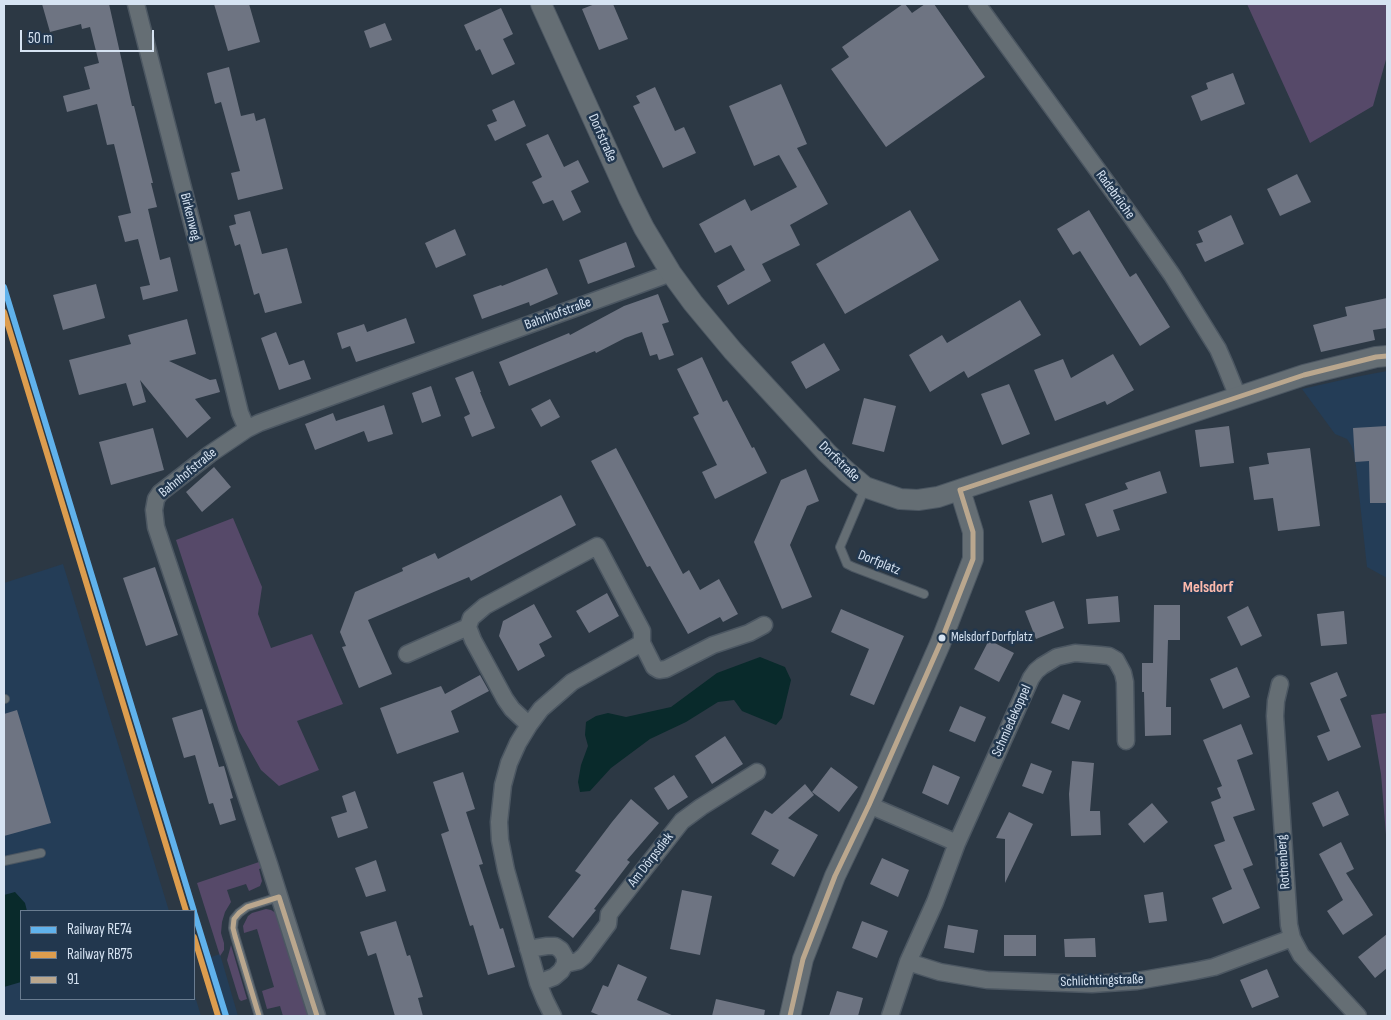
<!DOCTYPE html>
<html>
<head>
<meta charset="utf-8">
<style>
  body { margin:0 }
  #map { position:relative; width:1391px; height:1020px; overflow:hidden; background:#2c3844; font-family:"Sofia Sans Condensed",sans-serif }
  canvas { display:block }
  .frame { position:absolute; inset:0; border:5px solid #d6e3f2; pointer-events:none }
  .legend { position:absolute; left:20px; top:910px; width:175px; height:90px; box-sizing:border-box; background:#22374e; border:1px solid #6a7c90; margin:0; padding:6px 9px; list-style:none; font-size:15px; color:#d6e3f2 }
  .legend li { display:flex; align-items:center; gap:10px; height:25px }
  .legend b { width:25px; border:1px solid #6a7c90 }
  .scale { position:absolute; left:20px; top:30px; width:134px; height:22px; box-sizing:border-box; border:2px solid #d6e3f2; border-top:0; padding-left:6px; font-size:15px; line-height:18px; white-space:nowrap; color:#d6e3f2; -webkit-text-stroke:4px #22374e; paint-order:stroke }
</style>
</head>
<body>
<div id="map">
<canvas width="1391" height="1020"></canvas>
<div class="frame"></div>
<ul class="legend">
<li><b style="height:6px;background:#60b2ec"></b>Railway RE74</li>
<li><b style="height:6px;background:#dd9d4e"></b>Railway RB75</li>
<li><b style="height:6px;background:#baa78e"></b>91</li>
</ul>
<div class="scale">50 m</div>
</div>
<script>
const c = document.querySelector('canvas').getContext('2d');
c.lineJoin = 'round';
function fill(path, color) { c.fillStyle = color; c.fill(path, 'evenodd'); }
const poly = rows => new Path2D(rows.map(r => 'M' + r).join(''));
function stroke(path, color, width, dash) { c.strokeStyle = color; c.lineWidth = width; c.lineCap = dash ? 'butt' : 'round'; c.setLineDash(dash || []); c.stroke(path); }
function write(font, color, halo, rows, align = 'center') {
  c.font = font + ' "Sofia Sans Condensed",sans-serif'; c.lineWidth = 5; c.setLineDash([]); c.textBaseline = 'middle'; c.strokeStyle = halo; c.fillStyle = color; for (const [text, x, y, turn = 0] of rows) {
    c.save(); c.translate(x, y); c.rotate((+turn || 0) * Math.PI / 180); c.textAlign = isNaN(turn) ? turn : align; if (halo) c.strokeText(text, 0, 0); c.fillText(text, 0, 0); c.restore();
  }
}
const built = poly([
  [1387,371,1387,578,1367,567,1356,466,1354,453,1351,445,1347,439,1335,434,1302,389,1355,377],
  [63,564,169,911,21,911,21,999,194,999,194,993,201,1016,4,1016,4,583],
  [220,954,238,1016,216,1016,199,961]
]);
const green = poly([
  [1247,4,1387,4,1387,56,1373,106,1310,143],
  [233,518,262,587,258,614,271,648,312,634,343,704,297,721,319,770,279,786,261,770,239,731,176,540],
  [1387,713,1387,847,1381,774,1371,715],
  [262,861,265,867,259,869,262,881,260,886,249,891,246,884,227,890,231,902,225,912,222,922,221,933,224,943,224,950,220,956,197,883],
  [266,909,271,910,276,913,311,1016,283,1016,280,1006,267,1009,262,991,274,987,257,929,244,933,243,926,248,916,252,913],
  [231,945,247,999,241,1001,239,999,227,960]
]);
const water = poly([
  [760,657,785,667,791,680,782,718,776,725,742,711,734,700,718,702,686,722,650,739,611,768,590,791,580,792,578,782,581,765,588,746,585,735,586,722,596,716,608,713,626,717,671,707,717,673],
  [15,892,25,903,27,911,21,911,21,982,4,987,4,895]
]);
const building = poly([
  [42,4,109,4,132,106,134,106,153,183,151,183,157,207,148,209,160,260,170,257,178,291,143,300,140,287,150,285,138,239,125,242,118,216,131,213,114,144,107,145,97,104,67,112,63,96,90,89,84,67,99,63,90,27,82,29,81,24,50,32],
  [214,4,249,4,260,42,228,51],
  [595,4,613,4,628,39,599,50,582,9],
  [903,4,905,4,912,13,925,4,934,4,985,77,886,147,831,69,849,57,842,47],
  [501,8,513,34,503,39,515,64,492,75,480,49,476,51,464,25],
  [385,23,392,40,370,48,364,31],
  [229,67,241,116,254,113,256,121,265,118,283,189,238,200,231,173,240,171,221,102,215,104,207,73],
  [1233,73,1245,104,1201,121,1191,96,1208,89,1206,83],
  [781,84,807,144,797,148,828,204,790,225,800,245,762,264,771,281,728,305,717,286,745,270,731,245,715,253,699,224,745,199,751,211,797,187,779,155,754,166,729,106],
  [655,87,675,131,684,127,696,153,663,168,633,106,640,103,636,96],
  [514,100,526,126,495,141,487,125,497,121,492,110],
  [548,134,564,167,578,160,589,182,571,191,581,212,563,221,553,200,543,204,532,182,542,177,526,144],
  [1297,174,1311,202,1280,216,1267,189],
  [910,210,939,260,845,314,816,264],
  [1089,210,1130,277,1136,273,1170,327,1140,346,1080,251,1073,255,1057,229],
  [250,211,262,254,287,248,302,303,265,313,259,293,254,295,240,244,235,246,229,226,236,224,234,215],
  [1231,215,1244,244,1205,262,1196,244,1203,242,1198,231],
  [455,229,466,255,436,268,425,243],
  [626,242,635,267,588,284,579,260],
  [547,268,558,294,530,306,529,302,482,319,473,295,501,285,502,286],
  [96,284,105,318,63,330,53,295],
  [658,294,669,322,662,324,674,355,659,360,657,354,650,356,642,332,625,338,596,353,595,351,509,386,499,362,569,333,570,335,624,306],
  [1387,298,1387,328,1373,330,1375,340,1321,352,1313,325,1347,316,1345,307],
  [1020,300,1041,335,968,378,964,371,930,392,909,355,942,335,947,343],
  [406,318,415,343,356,362,350,346,342,349,337,333,364,324,367,332],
  [187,319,196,354,169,361,210,380,216,379,220,392,195,399,211,418,187,438,140,380,146,402,133,406,126,383,79,395,69,360,131,344,128,335],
  [276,332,289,365,304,360,311,379,279,390,261,338],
  [824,343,840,370,806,389,791,362],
  [1113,354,1134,390,1107,405,1105,401,1055,421,1034,370,1063,359,1071,378],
  [702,357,723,402,727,400,752,448,754,447,767,473,715,499,702,472,717,465,693,417,699,414,677,369],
  [473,371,481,392,480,392,495,428,472,437,464,417,470,414,455,378],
  [1009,384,1030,434,1002,445,981,394],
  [431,386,441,416,422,423,412,393],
  [864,398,896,406,884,452,852,444],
  [550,399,560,417,541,427,531,409],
  [384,405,393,434,368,442,364,431,315,450,305,424,333,413,336,421],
  [1229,426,1234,463,1200,467,1195,430],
  [1387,426,1387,503,1370,503,1369,461,1355,462,1353,428],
  [153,428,164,470,111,485,99,442],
  [616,448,683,574,689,570,700,590,719,579,738,614,723,622,720,617,688,634,650,566,647,567,591,461],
  [1310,448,1320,526,1278,531,1273,498,1254,500,1249,467,1269,464,1267,453],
  [214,467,231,487,202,512,186,492],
  [806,469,819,501,807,506,790,545,812,597,782,609,754,542,781,480],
  [1160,471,1167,493,1113,510,1120,530,1097,537,1085,504,1128,489,1125,483],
  [1052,494,1065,535,1042,543,1029,501],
  [561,495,576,525,471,581,469,577,368,620,392,674,359,688,342,647,346,646,340,632,355,592,403,571,402,568,435,553,438,559],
  [155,567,178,635,146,646,123,578],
  [607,593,619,616,589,633,576,611],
  [1118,596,1120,622,1088,624,1086,599],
  [1054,601,1064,628,1036,639,1025,611],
  [534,604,552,637,539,644,545,656,518,671,499,636,503,621],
  [1154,605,1180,605,1180,640,1168,640,1166,707,1171,707,1171,735,1145,736,1144,692,1142,692,1142,663,1153,663],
  [1248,606,1262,636,1241,646,1227,617],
  [841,609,904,636,874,705,850,695,869,649,831,632],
  [1344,611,1347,644,1321,646,1317,614],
  [989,640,1014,653,999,682,974,669],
  [1237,667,1250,697,1223,709,1210,679],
  [1337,672,1347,696,1340,699,1361,747,1328,761,1317,736,1330,731,1310,683],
  [480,675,489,691,451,711,459,732,397,754,380,708,441,686,445,694],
  [1063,694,1081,701,1069,730,1051,723],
  [960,706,986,717,975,742,949,731],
  [202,709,219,767,224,766,233,798,230,799,236,820,220,825,213,803,209,804,195,755,184,758,172,718],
  [17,710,51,823,4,836,4,714],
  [1241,724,1253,754,1237,760,1255,810,1233,817,1253,865,1243,869,1260,908,1223,924,1212,898,1232,889,1214,845,1225,841,1211,802,1221,798,1217,788,1222,786,1203,740],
  [725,736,743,764,712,784,695,756],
  [1072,761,1094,763,1090,811,1100,811,1101,835,1071,836,1069,794],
  [1031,763,1052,771,1043,794,1022,786],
  [933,765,960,777,948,805,922,793],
  [831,767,858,787,839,812,812,792],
  [463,772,475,809,466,812,483,864,479,865,500,929,503,928,515,967,488,975,473,925,470,926,441,834,449,831,433,782],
  [674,775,688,797,668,810,654,788],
  [805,784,814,795,788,818,818,835,794,877,771,864,779,850,751,834,765,810,772,814],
  [355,791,368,828,338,838,331,817,347,812,342,796],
  [1338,791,1349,815,1323,827,1312,803],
  [631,799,659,823,627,860,630,862,594,909,596,910,573,938,548,917,581,875,575,871,612,822],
  [1152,803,1168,822,1144,843,1128,824],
  [1009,812,1033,824,1005,883,1005,839,996,838],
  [1341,842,1354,869,1346,873,1373,915,1343,935,1327,911,1343,900,1319,854],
  [882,858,909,870,898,897,870,884],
  [376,860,386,891,366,897,355,868],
  [682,890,712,896,700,955,670,949],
  [1163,892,1167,921,1149,923,1144,895],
  [396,921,407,956,410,955,423,997,418,998,423,1016,395,1016,376,953,368,956,360,932],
  [862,921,888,931,877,958,852,948],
  [948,925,978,930,974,953,944,948],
  [1387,934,1387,968,1375,978,1358,957],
  [1004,935,1036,935,1036,956,1004,956],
  [1095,938,1096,957,1065,957,1064,939],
  [618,964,647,977,637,1000,674,1016,601,1016,591,1012,603,985,608,987],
  [1267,969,1279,997,1252,1008,1240,980],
  [837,991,863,998,858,1016,829,1016],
  [716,999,765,1010,764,1016,712,1016]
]);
const service = poly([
  [865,488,840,547,847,564,853,567,924,594],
  [4,699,5,699],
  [4,861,41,853],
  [259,1016,235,936,233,928,234,919,239,913,247,907,279,897]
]);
const minor = poly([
  [136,4,229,368,240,413,247,429],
  [977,4,1131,216,1172,275,1218,349,1225,365,1238,397],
  [407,654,468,627],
  [1280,684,1276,701,1275,716,1289,925,1292,938,1301,955,1358,1016],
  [529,725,512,709,505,699,473,640,468,627,471,618,485,606,597,546,642,631,642,643,654,667,659,670,666,669,713,645,749,633,764,625],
  [869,805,957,843],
  [528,949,547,946,555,946,561,950,565,957,565,964,561,971,554,977,538,983],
  [908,962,940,972,987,980,1092,984,1137,981,1195,971,1214,967,1292,938],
  [565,964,578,961,584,956,608,924,609,914,682,821,701,807,757,772],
  [317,1016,269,864,156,527,154,510,156,499,160,493,210,454,247,429,259,423,671,273],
  [553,1016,545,1000,538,983,506,870,500,840,499,822,503,785,509,763,518,743,529,725,541,709,572,682,642,643],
  [890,1016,908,962,935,902,957,843,1031,678,1036,671,1042,666,1057,657,1075,653,1100,655,1109,656,1116,660,1123,673,1125,682,1126,741]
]);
const tertiary = poly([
  [541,4,629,198,644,228,671,273,693,303,733,351,827,453,846,471,865,487,900,499,918,500,938,497,1304,375,1376,357,1387,356],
  [790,1016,803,959,835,876,869,805,940,644,973,559,973,532,960,490]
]);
const bus1 = poly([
  [960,490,1304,375,1376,357,1387,356],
  [279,897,317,1016],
  [259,1016,235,936,233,928,234,919,239,913,247,907,279,897],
  [790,1016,803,959,835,876,869,805,940,644,973,559,973,532,960,490]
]);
const rail1 = poly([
  [4,287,194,911],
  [194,912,226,1016]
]);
const rail2 = poly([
  [4,312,186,911],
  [194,937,218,1016]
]);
const markers = [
  [942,638,4.5,"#d6e3f2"]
];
const busNames = [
  ["Melsdorf Dorfplatz",951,638]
];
const streetNames = [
  ["Dorfstraße",602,138,66],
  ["Radebrüche",1115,195,54],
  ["Birkenweg",190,217,76],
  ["Bahnhofstraße",558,314,-20],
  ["Dorfstraße",839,462,44],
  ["Bahnhofstraße",188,473,-39],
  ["Dorfplatz",879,563,22],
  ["Schmiedekoppel",1012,721,-66],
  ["Am Dörpsdiek",651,860,-52],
  ["Rothenberg",1284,862,-94],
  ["Schlichtingstraße",1102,981,-2]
];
const quarterNames = [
  ["Melsdorf",1208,588]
];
fill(built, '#243d57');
fill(green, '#564969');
fill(water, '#092a2b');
fill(building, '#6e7482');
stroke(service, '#4c5762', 10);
stroke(minor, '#4c5762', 19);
stroke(tertiary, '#4c5762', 22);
stroke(service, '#656e74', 8);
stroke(minor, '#656e74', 16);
stroke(tertiary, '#656e74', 20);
stroke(bus1, '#baa78e', 5);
stroke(rail1, '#60b2ec', 6);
stroke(rail2, '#dd9d4e', 6);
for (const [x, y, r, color] of markers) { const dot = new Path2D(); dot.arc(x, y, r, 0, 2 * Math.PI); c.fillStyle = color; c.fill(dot); stroke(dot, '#22374e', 2); }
write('13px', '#d6e3f2', '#22374e', busNames, 'left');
write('14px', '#d6e3f2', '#22374e', streetNames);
write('bold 16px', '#fdbaad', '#22374e', quarterNames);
</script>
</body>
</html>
